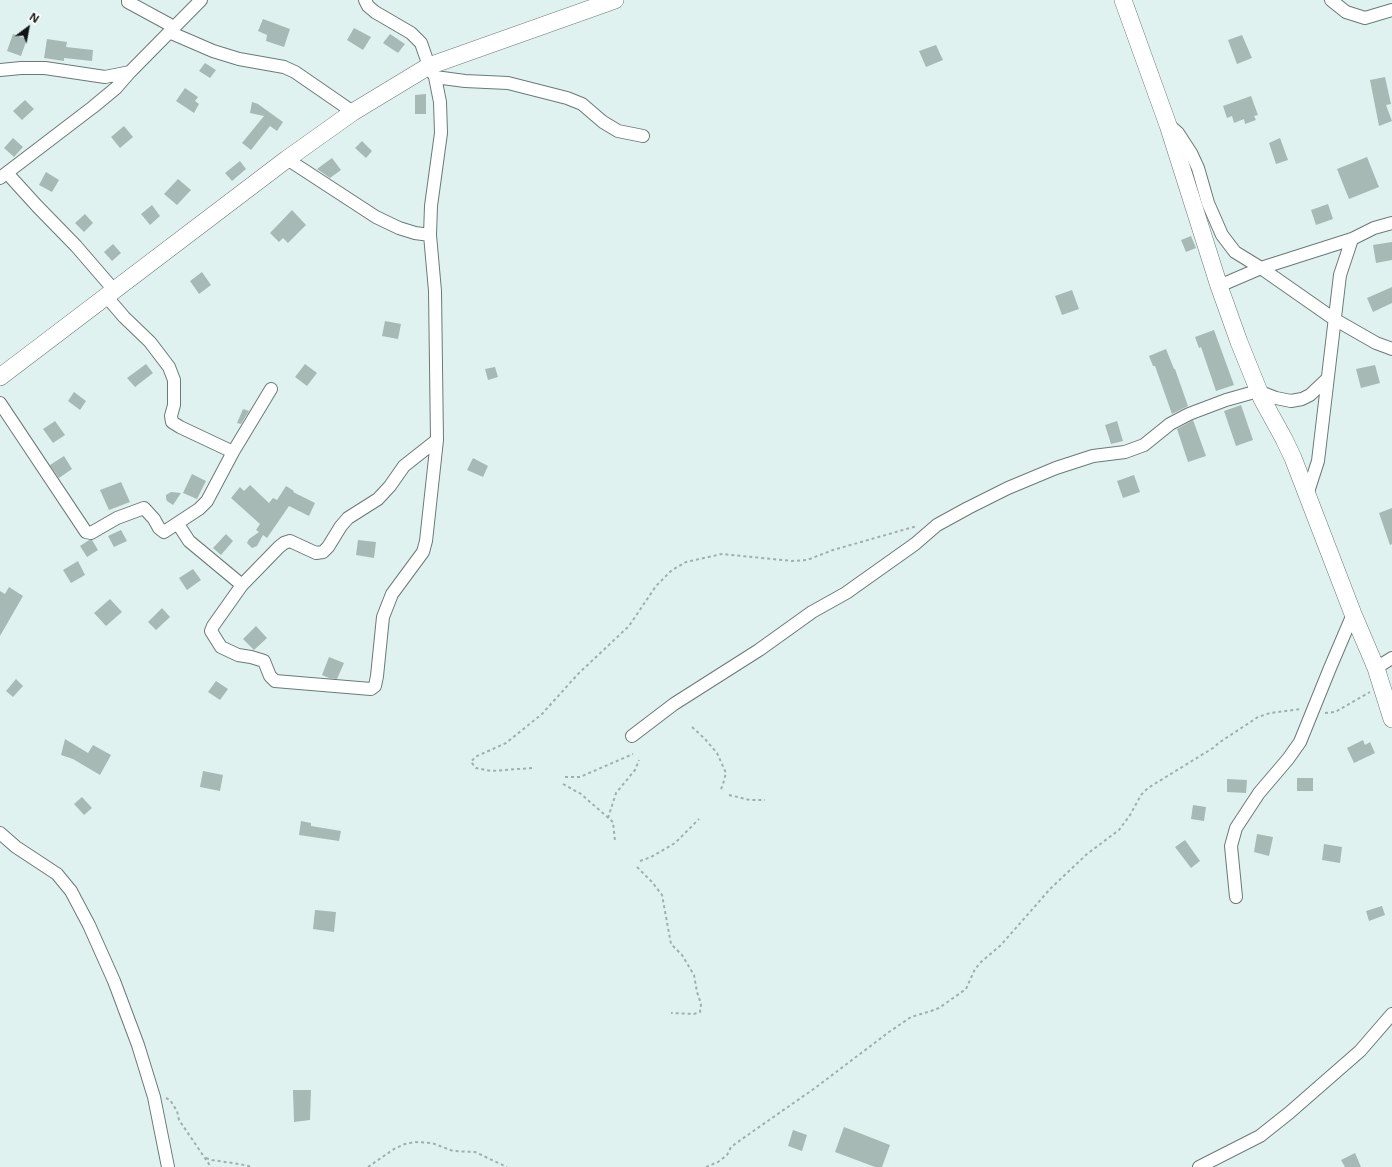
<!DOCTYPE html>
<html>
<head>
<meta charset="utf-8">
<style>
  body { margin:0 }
  #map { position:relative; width:1392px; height:1167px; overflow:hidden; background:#e0f2ef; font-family:"Open Sans",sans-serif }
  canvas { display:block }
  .north { position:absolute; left:8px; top:8px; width:40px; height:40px; -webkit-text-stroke:3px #fff; paint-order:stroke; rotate:32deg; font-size:11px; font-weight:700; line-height:16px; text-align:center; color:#101615 }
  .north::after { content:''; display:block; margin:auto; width:14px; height:18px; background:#101615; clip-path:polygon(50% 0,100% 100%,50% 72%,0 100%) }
</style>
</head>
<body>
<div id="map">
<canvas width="1392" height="1167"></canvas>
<div class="north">N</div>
</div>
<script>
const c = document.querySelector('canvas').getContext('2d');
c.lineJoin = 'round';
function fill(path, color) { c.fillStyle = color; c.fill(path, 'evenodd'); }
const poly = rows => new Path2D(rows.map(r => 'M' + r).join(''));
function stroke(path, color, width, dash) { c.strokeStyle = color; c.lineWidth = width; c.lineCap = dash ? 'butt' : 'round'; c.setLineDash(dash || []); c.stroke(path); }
const building = poly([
  [263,19,290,29,284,47,266,41,267,35,258,31],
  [354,28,371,37,363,50,347,40],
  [13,34,27,39,21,56,7,51],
  [390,34,405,44,398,53,383,43],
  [1242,35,1252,58,1237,64,1228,40],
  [47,39,67,42,66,47,93,50,92,61,64,58,64,61,44,58],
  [936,45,943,60,926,67,919,51],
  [205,63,216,70,210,78,199,71],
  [1385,77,1391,104,1386,105,1392,121,1379,126,1370,80],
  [185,88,198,97,195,101,199,104,194,113,176,101],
  [426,94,426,114,415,114,415,95],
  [1251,96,1258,115,1254,116,1256,120,1245,124,1244,119,1234,123,1232,116,1227,118,1223,106],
  [25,100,34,109,22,120,13,111],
  [252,102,258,104,283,122,277,131,270,126,251,150,242,143,264,116,250,113],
  [124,126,133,137,120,148,111,137],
  [13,138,23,147,14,157,4,148],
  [1280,138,1288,160,1276,164,1269,143],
  [362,141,372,151,366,158,355,148],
  [1367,157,1379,187,1349,199,1337,169],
  [332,158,341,170,330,178,317,169],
  [240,161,246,169,232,181,225,173],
  [46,172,59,180,52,192,39,185],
  [178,179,191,190,177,205,164,194],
  [1328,204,1333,219,1316,225,1311,210],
  [152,205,160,216,150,225,141,214],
  [292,210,306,225,288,243,283,238,279,242,270,233],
  [85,214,93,223,84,232,75,223],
  [1191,236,1196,248,1186,252,1181,240],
  [1392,242,1392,260,1376,263,1373,245],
  [113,244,121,253,112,261,104,252],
  [202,272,211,285,199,294,190,281],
  [1392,287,1392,303,1373,312,1367,298],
  [1072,290,1079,309,1062,315,1055,296],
  [385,321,401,324,398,339,382,336],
  [1214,330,1234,385,1216,391,1201,347,1199,348,1195,337],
  [1166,349,1174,369,1175,369,1188,406,1172,414,1155,366,1153,366,1149,356],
  [146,364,153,373,135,387,127,378],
  [305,364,317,373,307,386,295,377],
  [1375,365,1380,383,1361,388,1356,369],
  [495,367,498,377,488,380,485,369],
  [74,392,86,401,80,410,68,401],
  [1241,405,1253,440,1236,446,1224,411],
  [243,409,249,411,241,424,237,423],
  [1193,420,1206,456,1188,462,1177,429],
  [55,421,65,435,53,443,43,429],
  [1117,421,1123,441,1111,444,1105,425],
  [64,456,72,469,59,478,50,465],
  [473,458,488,466,483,477,467,470],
  [192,474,206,481,197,499,183,493],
  [1134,475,1140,492,1123,498,1117,481],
  [121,482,130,502,109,510,100,490],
  [250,485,269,503,273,498,277,500,286,486,294,491,293,492,315,503,309,516,289,506,267,538,263,535,257,546,252,548,247,543,249,539,259,532,256,530,260,524,231,498,240,487,244,491],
  [171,492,181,493,173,505,167,501,166,498,166,495],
  [1392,508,1392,544,1390,545,1379,513],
  [121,530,127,541,114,547,108,536],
  [226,534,233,541,221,555,213,548],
  [89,540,92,540,98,550,87,557,80,546],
  [358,540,376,542,374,558,356,555],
  [78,561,85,575,71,583,63,570],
  [193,569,201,580,187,590,179,578],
  [9,587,23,596,0,636,0,591,5,594],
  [110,599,122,612,106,626,94,613],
  [162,608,170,617,156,630,148,622],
  [256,626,267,638,254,650,243,639],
  [329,657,344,663,337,679,329,678,322,675],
  [16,679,23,686,13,697,6,691],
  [216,681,228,689,220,700,208,692],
  [65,739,88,753,93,745,111,755,100,775,73,759,61,755],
  [1363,740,1365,745,1370,742,1375,753,1354,763,1347,748],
  [203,771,223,775,220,791,200,787],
  [1297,778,1313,778,1313,791,1297,791],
  [1227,779,1247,780,1246,793,1227,792],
  [82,797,92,808,84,815,74,804],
  [1193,805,1206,807,1204,821,1191,819],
  [301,821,311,823,311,826,341,831,339,841,299,835],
  [1257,834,1273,837,1269,856,1254,852],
  [1185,840,1200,861,1191,868,1175,847],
  [1324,844,1342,847,1340,863,1322,860],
  [1382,906,1385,915,1369,921,1366,911],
  [315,910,336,912,334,932,313,929],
  [293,1090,311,1090,310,1120,294,1122],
  [844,1127,890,1145,882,1167,875,1167,835,1152],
  [793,1130,807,1135,802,1151,788,1146],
  [1355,1153,1361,1167,1345,1167,1341,1160]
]);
const path = poly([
  [1325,713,1335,712,1370,692],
  [692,727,705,739,717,753,726,773,723,784,720,792],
  [532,768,491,771,476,768,471,762,475,757,506,743,542,714,578,674,629,626,656,586,672,570,686,562,722,554,792,561,807,560,833,550,917,526],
  [565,777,580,777,633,754],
  [563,784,581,794,613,822,615,841],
  [729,795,750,800,765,800],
  [608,818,616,793,635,770,639,760],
  [640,861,651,857,675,843,699,819],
  [637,867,652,882,662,895,671,944,682,955,694,975,697,992,701,1004,700,1012,694,1014,671,1013],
  [166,1098,170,1100,177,1111,179,1120,211,1167],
  [206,1158,212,1160,239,1164,253,1167],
  [368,1167,394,1149,405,1144,415,1142,432,1143,453,1151,475,1152,507,1167],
  [706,1167,718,1162,727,1155,731,1147,742,1139,815,1088,889,1032,911,1017,931,1011,939,1008,966,989,975,969,981,962,1001,945,1050,889,1087,854,1119,830,1130,815,1141,795,1148,788,1213,748,1220,742,1258,717,1270,713,1301,709]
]);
const street = poly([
  [128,0,128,2,174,27],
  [365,0,368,6,375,12,411,33,421,43,429,66,435,77,440,102,441,133,431,206,430,235,435,291,437,440,426,541,423,552,392,594,383,617,377,676,375,686,371,689,275,681,270,676,264,661,251,657,238,655,221,647,211,631,213,626,242,585,279,547,284,543,290,541,316,553,323,552,328,547,341,526,348,518,378,499,390,486,404,466,437,440],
  [1331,0,1346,12,1365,18,1392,10],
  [169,32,213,51,239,59,284,67,295,72,353,112],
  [0,70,21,68,45,68,105,77,130,72],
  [435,77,465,81,508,83,567,98,582,104,603,122,618,131,643,136],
  [1170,126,1178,133,1191,153,1198,168,1208,203,1222,235,1235,252,1261,268,1334,319,1376,343,1392,349],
  [287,159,376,217,399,228,415,233,430,235],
  [7,173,37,206,76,246,114,290],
  [0,178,93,107,116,88,130,72,201,0],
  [1219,286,1261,268,1352,239,1374,228,1392,223],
  [106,296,124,317,150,342,169,367,174,380,174,405,171,416,172,422,180,427,233,452],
  [0,403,86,532,91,533,117,518,144,508,154,519,159,528,164,532,199,509,207,501,233,452,271,389],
  [1307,495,1318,461,1340,275,1352,239],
  [178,524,189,541,242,585],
  [1376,668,1392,658],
  [632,736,674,704,759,650,812,612,846,593,915,544,937,525,968,508,1008,488,1056,468,1093,456,1125,452,1144,445,1170,424,1189,414,1226,400,1258,391,1276,398,1291,401,1302,399,1310,395,1327,379],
  [0,833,16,847,57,874,71,891,89,925,114,981,138,1045,154,1097,168,1167],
  [1236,897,1231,846,1236,828,1259,793,1288,759,1300,742,1330,668,1353,614],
  [1199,1167,1260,1136,1289,1113,1360,1051,1392,1014]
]);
const secondary = poly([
  [1123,0,1168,125,1219,286,1239,342,1262,399,1284,439,1293,458,1353,614,1376,668,1392,719],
  [0,377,287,159,353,112,429,66,615,0]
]);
fill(building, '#a7b9b5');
stroke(street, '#6a7a77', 14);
stroke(secondary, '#6a7a77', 18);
stroke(path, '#a0aeac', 2, [3, 3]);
stroke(street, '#fff', 12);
stroke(secondary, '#fff', 17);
</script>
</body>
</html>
